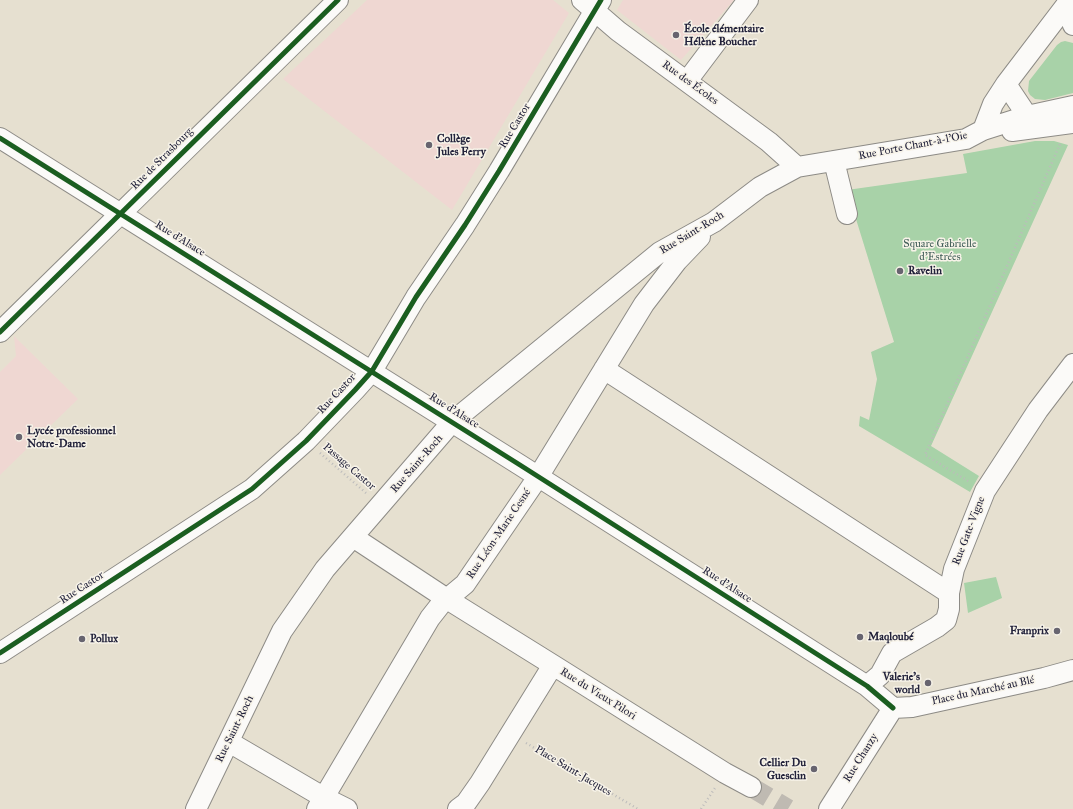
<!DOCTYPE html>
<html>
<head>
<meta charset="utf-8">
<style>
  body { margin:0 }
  canvas { display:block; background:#e6e0d0 }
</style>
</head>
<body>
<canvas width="1073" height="809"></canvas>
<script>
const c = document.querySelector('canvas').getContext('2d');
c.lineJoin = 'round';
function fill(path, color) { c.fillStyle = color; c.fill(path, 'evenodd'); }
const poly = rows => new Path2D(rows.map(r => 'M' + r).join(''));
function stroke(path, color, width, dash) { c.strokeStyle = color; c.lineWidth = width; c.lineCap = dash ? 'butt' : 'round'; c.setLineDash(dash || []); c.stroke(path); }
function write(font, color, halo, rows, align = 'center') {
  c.font = font + ' "IM FELL Great Primer",serif'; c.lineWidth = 3; c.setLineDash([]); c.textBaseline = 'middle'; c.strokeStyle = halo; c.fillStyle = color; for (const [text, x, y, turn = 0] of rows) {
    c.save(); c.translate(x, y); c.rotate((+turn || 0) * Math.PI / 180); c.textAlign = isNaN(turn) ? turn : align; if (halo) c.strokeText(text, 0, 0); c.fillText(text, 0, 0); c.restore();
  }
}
const built = poly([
  [367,0,553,0,569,13,452,210,283,79],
  [623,0,734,0,681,60,617,10],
  [14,336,78,399,0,475,0,372,16,356]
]);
const green = poly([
  [1065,41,1073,43,1073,93,1045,100,1035,99,1030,95,1028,91,1029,81,1057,45,1061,42],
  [1035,141,1054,141,1068,145,931,446,979,476,970,492,859,426,860,416,869,420,877,379,871,352,894,342,847,190,967,173,963,154],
  [996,577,1002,598,968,613,964,583]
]);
const minorTunnel = poly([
  [751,787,788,809]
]);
const path = poly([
  [320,453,366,493],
  [968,481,925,455,1060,144],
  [526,743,638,809],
  [701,809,715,788]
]);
const minor = poly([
  [582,0,618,31,769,142,797,167],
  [1066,5,1073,25],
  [687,81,748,0],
  [1006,84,1034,126],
  [983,130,993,104,1006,84,1070,0],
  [1012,131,1073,123],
  [0,138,520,465,867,686,893,708],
  [834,161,847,214],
  [0,332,338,0],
  [604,369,949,593],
  [353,537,447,599,553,665,725,773,751,787],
  [0,653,252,489,306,441,355,390,372,371,416,297,465,225,499,171,601,0],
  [867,686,880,675,892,653,937,627,946,620,949,609,949,593,954,569,985,491,1038,410,1073,364],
  [893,708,912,707,1044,678,1073,670],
  [229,742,323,797,347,809],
  [196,809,282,631,325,569,452,422,660,252,714,222,760,187,797,167,966,139,983,130,1027,116,1073,106],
  [317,809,430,618,441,604,465,584,538,477,644,304,677,261,700,237],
  [458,809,466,803,480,783,553,665],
  [829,809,893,708]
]);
const cycleway = poly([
  [0,138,520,465,867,686,893,708],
  [0,332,338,0],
  [0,653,252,489,306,441,355,390,372,371,416,297,465,225,499,171,601,0]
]);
const markers = [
  [676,35,4,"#67646f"],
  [429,145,4,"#67646f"],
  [900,271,4,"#67646f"],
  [19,437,4,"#67646f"],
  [1057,631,4,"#67646f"],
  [860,637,4,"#67646f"],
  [82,639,4,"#67646f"],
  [928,683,4,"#67646f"],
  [814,769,4,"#67646f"]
];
const poiNames = [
  ["École élémentaire",684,29],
  ["Hélène Boucher",684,42],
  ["Collège",437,139],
  ["Jules Ferry",437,152],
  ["Ravelin",908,271],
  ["Lycée professionnel",27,431],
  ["Notre-Dame",27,444],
  ["Franprix",1049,631,"right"],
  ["Maqloubé",868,637],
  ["Pollux",90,639],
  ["Valerie's",920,677,"right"],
  ["world",920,690,"right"],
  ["Cellier Du",806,763,"right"],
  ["Guesclin",806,776,"right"]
];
const streetNames = [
  ["Rue des Écoles",690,83,36],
  ["Rue Castor",515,126,-59],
  ["Rue Porte Chant-à-l'Oie",913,146,-11],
  ["Rue de Strasbourg",162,159,-45],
  ["Rue Saint-Roch",692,233,-31],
  ["Rue d'Alsace",180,239,32],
  ["Rue Castor",337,394,-47],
  ["Rue d'Alsace",454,411,32],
  ["Rue Saint-Roch",417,464,-49],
  ["Passage Castor",349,467,41],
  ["Rue Gate-Vigne",969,531,-69],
  ["Rue Léon-Marie Cesné",499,534,-56],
  ["Rue d'Alsace",727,585,33],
  ["Rue Castor",82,588,-33],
  ["Place du Marché au Blé",983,691,-12],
  ["Rue du Vieux Pilori",598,694,32],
  ["Rue Saint-Roch",235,729,-64],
  ["Rue Chanzy",861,758,-58],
  ["Place Saint-Jacques",573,771,31]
];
const parkNames = [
  ["Square Gabrielle",940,244],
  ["d'Estrées",940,257]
];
fill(built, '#efd7d2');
fill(green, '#a8d2a8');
stroke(minorTunnel, '#bfbab2', 20, [20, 10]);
stroke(minor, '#8d8b86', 22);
stroke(path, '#bcbbbb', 2.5, [1, 3]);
stroke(minor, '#fbfaf8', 20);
stroke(cycleway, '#1b5e20', 5);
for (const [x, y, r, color] of markers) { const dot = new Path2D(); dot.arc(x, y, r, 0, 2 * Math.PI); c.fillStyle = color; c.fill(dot); stroke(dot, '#f7f3e8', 1.5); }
write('bold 11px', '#22223b', '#f7f3e8', poiNames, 'left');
write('11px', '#22223b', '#f7f3e8', streetNames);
write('11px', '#3f5c56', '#f7f3e8', parkNames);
</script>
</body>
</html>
